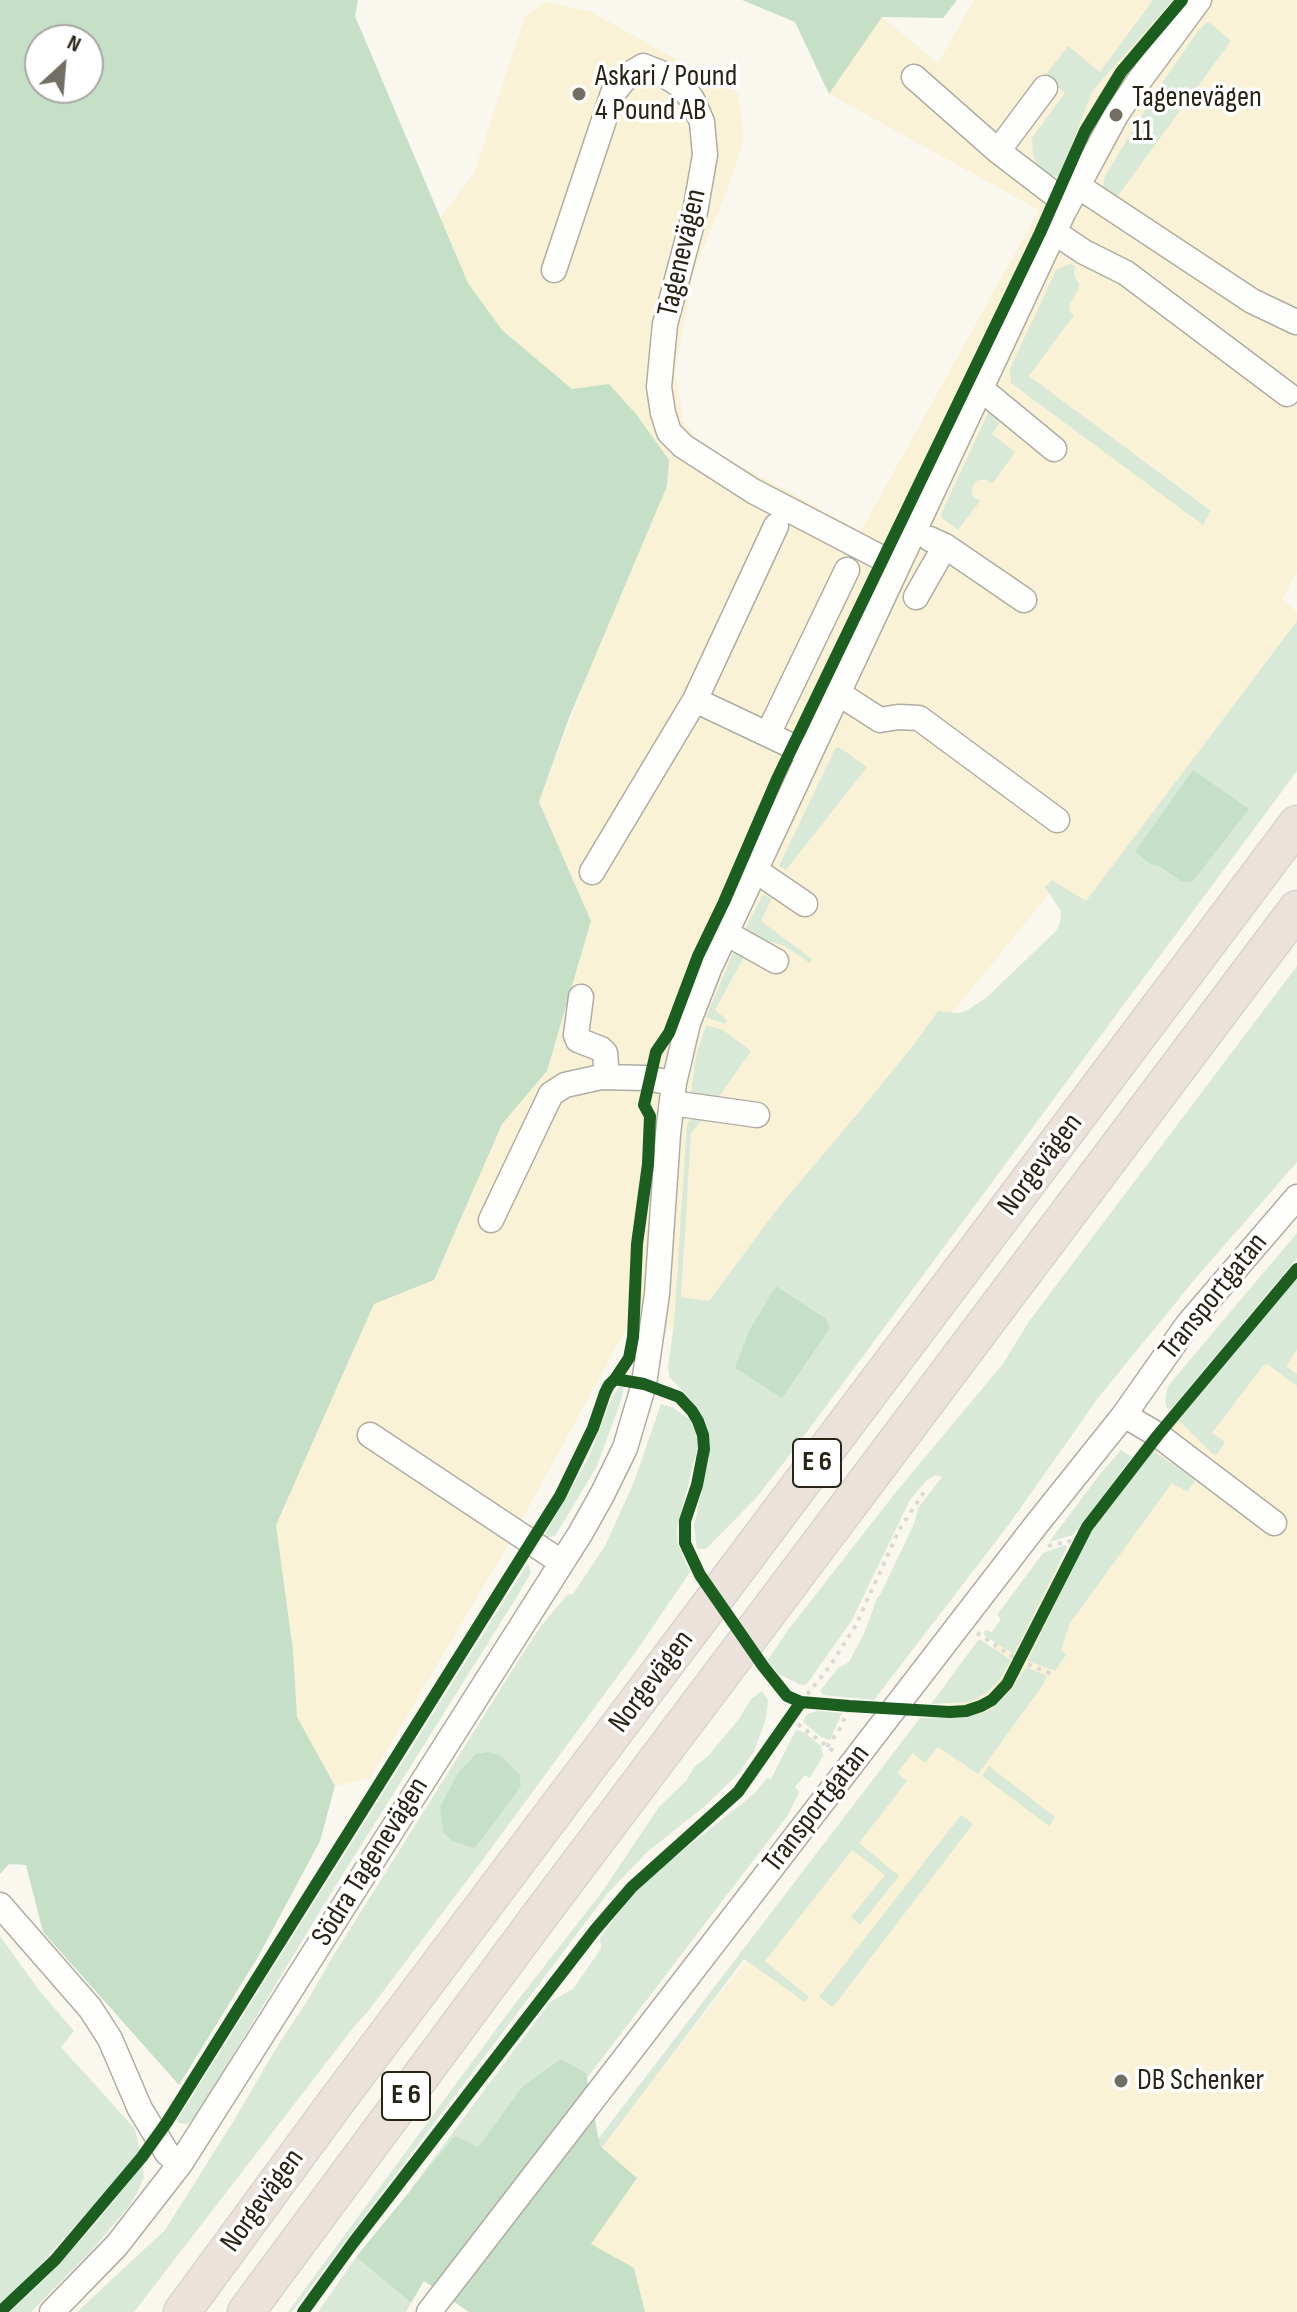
<!DOCTYPE html>
<html>
<head>
<meta charset="utf-8">
<style>
  body { margin:0 }
  #map { position:relative; width:1297px; height:2312px; overflow:hidden; background:#faf7ef; font-family:"Sofia Sans Condensed",sans-serif }
  canvas { display:block }
  .north { position:absolute; left:24px; top:24px; width:80px; height:80px; box-sizing:border-box; background:#fff; border:2px solid #a9a7a2; border-radius:50%; rotate:26deg; font-size:22px; font-weight:700; line-height:32px; text-align:center; color:#282416 }
  .north::after { content:''; display:block; margin:auto; width:28px; height:36px; background:#726e62; clip-path:polygon(50% 0,100% 100%,50% 72%,0 100%) }
</style>
</head>
<body>
<div id="map">
<canvas width="1297" height="2312"></canvas>
<div class="north">N</div>
</div>
<script>
const c = document.querySelector('canvas').getContext('2d');
c.lineJoin = 'round';
function fill(path, color) { c.fillStyle = color; c.fill(path, 'evenodd'); }
const poly = rows => new Path2D(rows.map(r => 'M' + r).join(''));
function stroke(path, color, width, dash) { c.strokeStyle = color; c.lineWidth = width; c.lineCap = dash ? 'butt' : 'round'; c.setLineDash(dash || []); c.stroke(path); }
function write(font, color, halo, rows, align = 'center') {
  c.font = font + ' "Sofia Sans Condensed",sans-serif'; c.lineWidth = 7; c.setLineDash([]); c.textBaseline = 'middle'; c.strokeStyle = halo; c.fillStyle = color; for (const [text, x, y, turn = 0] of rows) {
    c.save(); c.translate(x, y); c.rotate((+turn || 0) * Math.PI / 180); c.textAlign = isNaN(turn) ? turn : align; if (halo) c.strokeText(text, 0, 0); c.fillText(text, 0, 0); c.restore();
  }
}
const built = poly([
  [974,0,1297,0,1297,571,1283,599,1297,613,1297,641,1082,913,1052,890,693,1331,628,1325,507,1547,370,1778,335,1786,297,1717,293,1650,276,1525,374,1304,434,1280,502,1124,547,1071,591,921,539,802,669,460,657,446,572,389,502,330,468,283,441,217,474,173,525,16,545,2,589,11,738,93,744,138,730,183,693,274,675,373,684,422,699,443,861,531,1039,210,829,94,882,17,938,63],
  [1297,1263,1297,2312,645,2312,634,2268,590,2244,637,2178,600,2146]
]);
const green = poly([
  [1153,0,1173,0,1093,90,1059,177,1041,173,1033,156,1032,138,1065,93,1045,76,1068,46,1100,72],
  [1206,23,1210,23,1231,41,1114,201,1103,188,1105,176,1158,89,1198,31],
  [1070,264,1075,266,1074,275,1079,284,1078,290,1070,304,1069,310,1074,315,1029,376,1211,511,1203,525,1011,383,1010,369,1056,270],
  [989,411,1002,419,992,434,1015,452,992,484,985,479,976,481,972,488,972,496,980,501,958,530,942,518,941,514],
  [1297,621,1297,771,789,1456,756,1498,706,1549,697,1549,694,1526,709,1457,709,1436,706,1423,698,1408,669,1376,668,1367,674,1324,687,1123,693,1118,703,1119,691,1133,681,1297,709,1301,778,1208,864,1106,915,1043,938,1011,960,1013,966,1011,987,997,1056,931,1060,923,1061,911,1045,887,1052,880,1086,901],
  [836,747,840,748,867,767,786,870,779,866],
  [763,895,772,898,761,921,812,959,810,963,785,946,747,935,744,931],
  [734,951,745,955,715,1010,727,1020,725,1024,706,1017],
  [1297,966,1297,1162,1195,1279,1098,1398,1010,1523,874,1700,823,1695,820,1691,838,1668,849,1662,865,1631,877,1598,880,1595,914,1524,918,1508,942,1477,935,1475,926,1481,910,1500,852,1620,809,1681,805,1685,799,1684,779,1674,767,1661,788,1630,896,1492,1002,1365,1030,1320],
  [706,1025,723,1030,751,1051,718,1098,693,1094,691,1092,696,1056],
  [1297,1233,1297,1258,1171,1409,1167,1408,1165,1401,1168,1386],
  [1297,1277,1297,1349,1286,1366,1297,1374,1297,1386,1267,1364,1262,1367,1212,1433,1225,1442,1217,1454,1214,1455,1178,1420],
  [620,1386,624,1386,621,1400,597,1466,555,1536,543,1538,589,1457,612,1397],
  [661,1404,672,1407,689,1419,694,1427,697,1437,697,1449,677,1530,678,1544,690,1572,637,1650,481,1862,369,2010,353,2028,134,2312,77,2312,165,2230,233,2122,278,2045,309,1998,330,1961,520,1658,541,1626,567,1595,573,1594,605,1546,634,1482],
  [1121,1450,1132,1457,1073,1535,1049,1542,1100,1474],
  [1153,1451,1193,1477,1195,1481,1187,1492,1172,1483,1070,1623,1061,1650,1066,1655,1055,1671,1028,1661,1086,1539],
  [1065,1545,1067,1547,1014,1654,986,1637,984,1634,985,1630,992,1632,1001,1619,997,1615,1043,1553],
  [528,1563,531,1573,513,1603,333,1890,196,2116,187,2124,179,2123,177,2120,179,2117],
  [979,1639,1011,1660,1001,1678,986,1693,970,1702,931,1704],
  [1026,1667,1047,1676,1043,1685,978,1774,938,1747,925,1763,913,1753,897,1773,907,1781,859,1843,899,1876,860,1925,851,1917,885,1875,852,1850,765,1961,809,1997,805,2002,744,1959,478,2312,592,2147,920,1718,964,1717,986,1712,995,1706,1011,1690],
  [762,1691,768,1700,766,1719,754,1751,739,1773,706,1805,646,1853,607,1894,292,2312,288,2312,511,2009,602,1892,659,1807,686,1781,695,1766,708,1756,739,1719,751,1699],
  [818,1711,842,1713,830,1740,821,1737,803,1722,807,1714],
  [796,1730,804,1732,821,1746,823,1755,820,1761,810,1778,805,1775,795,1787,799,1792,788,1815,587,2078,586,2073,522,2087,478,2147,410,2190,550,2002,573,1989,598,1953,601,1948,600,1938,623,1907,651,1876,755,1793,767,1778,771,1779],
  [989,1766,1055,1817,1049,1826,982,1776],
  [961,1815,973,1824,833,2007,819,1997],
  [0,1936,39,1990,74,2031,61,2047,135,2129,140,2151,95,2204,18,2289,0,2303],
  [142,2166,144,2177,137,2193,130,2205,93,2249,31,2312,10,2312,46,2278,93,2227],
  [356,2257,411,2303,406,2312,318,2312]
]);
const forest = poly([
  [0,0,358,0,355,16,468,283,502,330,572,389,609,384,636,414,669,460,667,486,569,718,539,802,591,921,547,1071,502,1124,434,1280,374,1304,276,1525,293,1650,297,1717,335,1786,320,1841,258,1957,179,2085,43,1932,26,1865,9,1864,0,1874],
  [40,40,88,40,88,88,40,88],
  [742,0,957,0,943,18,882,17,829,94,795,22],
  [1193,770,1249,809,1192,882,1182,882,1161,867,1151,864,1135,852],
  [776,1286,826,1319,830,1328,782,1398,735,1368,749,1331],
  [488,1752,501,1756,519,1774,521,1786,475,1848,471,1847,452,1841,443,1832,440,1807,458,1773,476,1754],
  [561,2059,586,2073,600,2146,637,2178,591,2244,634,2268,645,2312,469,2312,424,2281,411,2303,356,2257,455,2136,478,2147,522,2087]
]);
const path = poly([
  [1048,1546,1080,1539],
  [977,1633,1019,1661,1052,1674],
  [801,1702,830,1666,856,1625,899,1530,926,1489],
  [790,1718,833,1751],
  [827,1747,841,1727,849,1706]
]);
const minor = poly([
  [914,77,998,151,1067,204],
  [998,151,1045,88],
  [1078,186,1252,301,1296,322],
  [1054,232,1084,252,1126,273,1287,394],
  [554,270,613,93,628,75,643,66,661,73,680,85,692,99,702,122,705,155,695,212,665,324,659,387,663,413,669,432,683,446,753,491,897,566],
  [980,388,1054,449],
  [945,546,1024,600],
  [916,597,945,546,930,539],
  [838,693,880,720,898,717,919,718,1057,820],
  [695,700,809,754],
  [768,734,847,570],
  [755,870,805,904],
  [592,872,695,700,776,526],
  [726,933,776,961],
  [581,997,576,1035,578,1040,601,1049,605,1053,607,1077],
  [672,1103,757,1115],
  [491,1220,551,1094,565,1085,601,1077,645,1078,674,1083],
  [1124,1415,1158,1435,1274,1523],
  [370,1435,561,1562],
  [0,1905,90,2008,110,2039,140,2109,167,2153,180,2164],
  [52,2312,117,2245,180,2164,580,1534,602,1495,625,1448,644,1384,657,1294,668,1134,674,1083,688,1023,709,969,1063,213,1116,115,1139,81,1199,0],
  [429,2312,1036,1525,1124,1415,1188,1324,1297,1197]
]);
const highway = poly([
  [182,2312,336,2102,1297,824],
  [246,2312,541,1914,1297,909]
]);
const cycleway = poly([
  [615,1379,629,1358,633,1337,637,1244,648,1164,650,1116,644,1105,656,1052,669,1033,698,956,724,902,778,777,1040,233,1085,131,1121,72,1182,0],
  [0,2312,55,2260,142,2157,167,2122,560,1496,593,1428,605,1393,609,1385,615,1379,644,1384,679,1397,692,1411,698,1421,703,1435,704,1449,697,1485,685,1521,685,1543,700,1575,763,1666,787,1696,801,1702,849,1706,950,1712,966,1711,981,1706,992,1700,1007,1684,1087,1527,1158,1435,1297,1269],
  [303,2312,353,2243,595,1930,632,1887,738,1792,801,1702]
]);
const markers = [
  [579,94,8,"#726e62"],
  [1116,115,8,"#726e62"],
  [1121,2081,8,"#726e62"]
];
const shields = [
  [817,1463,48],
  [406,2096,48]
];
const shieldNames = [
  ["E 6",817,1463],
  ["E 6",406,2096]
];
const poiNames = [
  ["Askari / Pound",595,77],
  ["4 Pound AB",595,111],
  ["Tagenevägen",1132,98],
  ["11",1132,132],
  ["DB Schenker",1137,2081]
];
const streetNames = [
  ["Tagenevägen",683,253,-77],
  ["Norgevägen",1041,1165,-53],
  ["Transportgatan",1214,1297,-51],
  ["Norgevägen",652,1682,-53],
  ["Transportgatan",817,1809,-52],
  ["Södra Tagenevägen",371,1862,-58],
  ["Norgevägen",263,2201,-54]
];
fill(built, '#faf2d6');
fill(green, '#d8e9d8');
fill(forest, '#c5e0c7');
stroke(minor, '#afaca2', 27);
stroke(highway, '#d7d4cf', 39);
stroke(path, '#dad9d6', 4, [4, 6]);
stroke(minor, '#fefefd', 24);
stroke(highway, '#ebe2db', 36);
stroke(cycleway, '#1b5e20', 12);
for (const [x, y, r, color] of markers) { const dot = new Path2D(); dot.arc(x, y, r, 0, 2 * Math.PI); c.fillStyle = color; c.fill(dot); stroke(dot, '#fff', 3); }
for (const [x, y, w] of shields) { const box = new Path2D(); box.roundRect(x - w / 2, y - 24, w, 48, 6); c.fillStyle = '#fff'; c.fill(box); stroke(box, '#282416', 2); }
write('bold 28px', '#282416', null, shieldNames);
write('30px', '#282416', '#fff', poiNames, 'left');
write('30px', '#282416', '#fff', streetNames);
</script>
</body>
</html>
